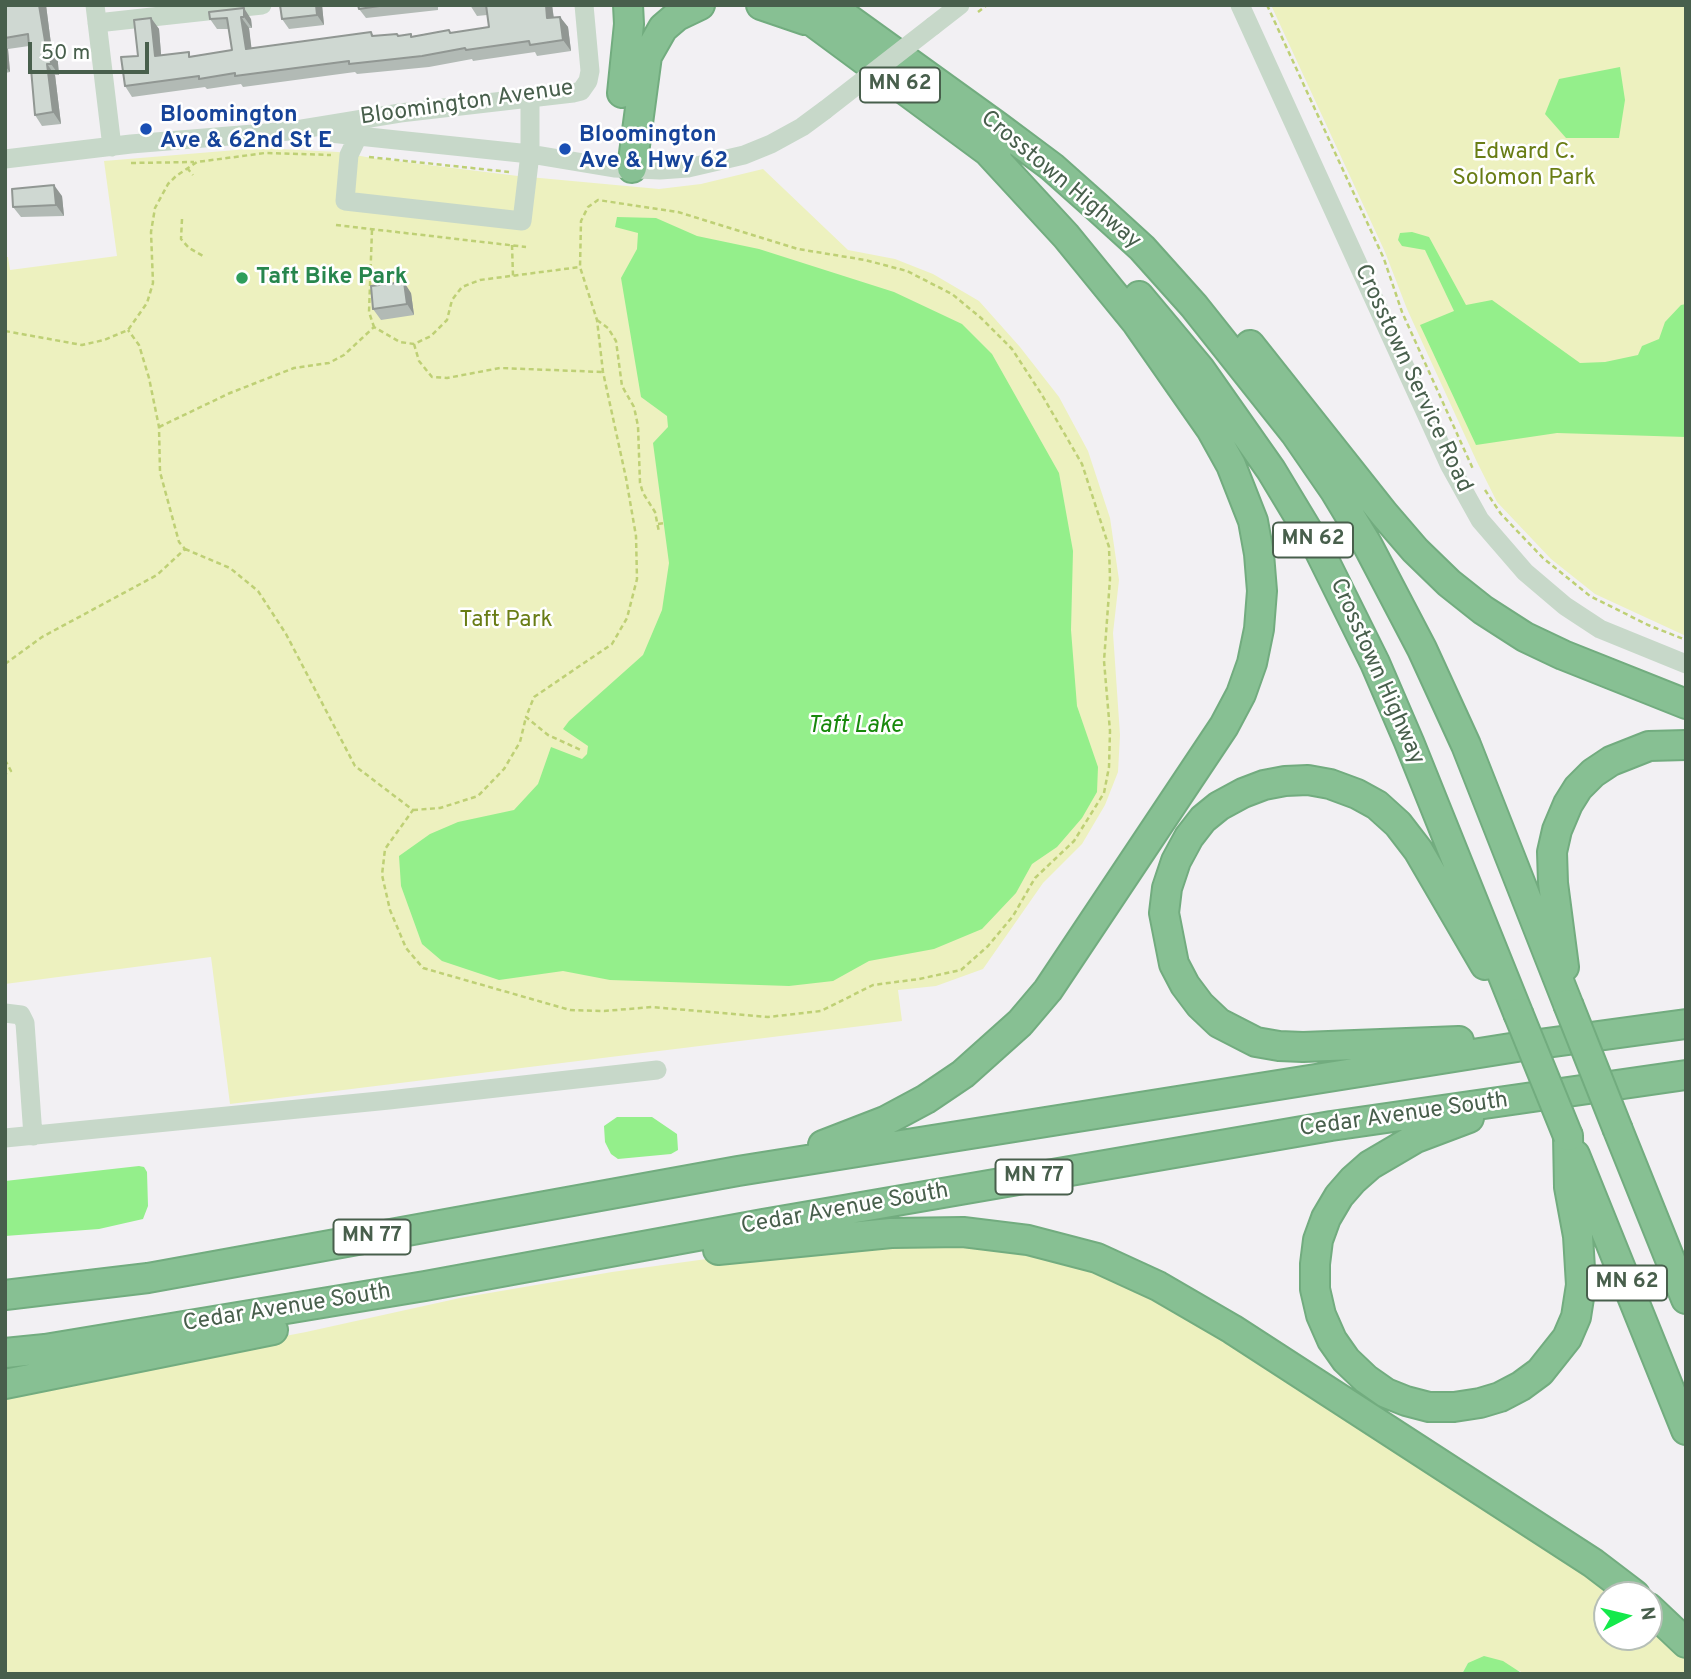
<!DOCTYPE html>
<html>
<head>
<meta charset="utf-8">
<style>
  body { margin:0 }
  #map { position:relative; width:1691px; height:1679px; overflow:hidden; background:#f2f0f3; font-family:Overpass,sans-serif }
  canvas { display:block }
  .frame { position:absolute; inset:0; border:7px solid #485f4c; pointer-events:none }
  .north { position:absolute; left:1593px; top:1581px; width:70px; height:70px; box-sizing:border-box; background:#fff; border:2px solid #b6bfb7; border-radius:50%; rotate:83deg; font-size:19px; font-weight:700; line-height:28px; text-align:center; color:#485f4c }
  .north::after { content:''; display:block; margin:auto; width:24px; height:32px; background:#14e94b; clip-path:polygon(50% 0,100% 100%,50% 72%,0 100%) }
  .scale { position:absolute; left:28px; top:42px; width:121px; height:32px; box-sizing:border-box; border:4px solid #485f4c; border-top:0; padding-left:9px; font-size:21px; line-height:24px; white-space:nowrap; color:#485f4c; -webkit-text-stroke:5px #fff; paint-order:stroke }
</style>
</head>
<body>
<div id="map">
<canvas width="1691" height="1679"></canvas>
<div class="frame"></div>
<div class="north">N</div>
<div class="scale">50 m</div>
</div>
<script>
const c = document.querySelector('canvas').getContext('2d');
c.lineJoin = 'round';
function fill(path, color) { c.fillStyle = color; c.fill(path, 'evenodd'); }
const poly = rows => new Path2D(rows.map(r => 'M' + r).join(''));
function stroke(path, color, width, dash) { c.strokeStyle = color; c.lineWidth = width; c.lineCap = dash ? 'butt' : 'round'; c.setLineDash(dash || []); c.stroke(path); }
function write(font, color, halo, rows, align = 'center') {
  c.font = font + ' Overpass,sans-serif'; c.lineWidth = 5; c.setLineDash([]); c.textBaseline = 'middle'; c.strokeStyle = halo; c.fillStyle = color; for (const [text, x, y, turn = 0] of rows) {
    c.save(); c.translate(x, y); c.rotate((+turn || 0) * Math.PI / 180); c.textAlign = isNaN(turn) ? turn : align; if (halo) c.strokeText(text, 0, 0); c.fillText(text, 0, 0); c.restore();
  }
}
const green = poly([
  [1271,5,1686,5,1686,636,1595,594,1551,559,1497,502,1477,462,1407,309,1385,252],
  [260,148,338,152,372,158,518,176,659,189,701,184,763,169,848,250,895,259,933,274,979,301,1020,347,1059,397,1088,451,1110,518,1119,580,1113,633,1120,735,1118,772,1105,805,1082,844,1043,883,983,969,936,986,898,990,902,1021,230,1104,211,957,5,984,5,257,8,257,10,270,117,256,104,161],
  [977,1239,1120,1273,1623,1595,1607,1595,1607,1637,1649,1637,1649,1616,1686,1655,1686,1674,1523,1674,1520,1671,1468,1663,1462,1674,5,1674,5,1390,306,1332,460,1298,612,1272,772,1250]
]);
const water = poly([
  [1620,67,1625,100,1619,138,1566,138,1545,114,1559,79],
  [617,217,656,218,697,236,759,249,894,292,962,324,992,354,1059,473,1073,551,1071,630,1077,706,1098,767,1097,792,1082,818,1057,847,1032,864,1016,893,982,929,934,949,869,961,833,981,789,986,610,980,563,971,499,980,442,961,422,944,401,886,399,856,430,834,458,822,514,810,538,784,551,747,582,759,587,754,588,746,563,729,569,721,643,655,662,610,669,563,653,443,668,427,667,416,641,397,621,278,637,249,638,233,615,227],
  [1412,232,1429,237,1466,305,1492,300,1580,363,1605,362,1638,355,1642,346,1659,339,1665,322,1681,305,1686,304,1686,437,1557,433,1476,445,1420,325,1454,311,1425,250,1402,246,1398,240,1400,233],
  [617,1117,652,1117,677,1134,678,1150,671,1154,618,1159,611,1154,605,1142,604,1126],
  [139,1166,144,1167,147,1172,148,1206,143,1219,99,1229,5,1236,5,1181],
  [1484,1656,1503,1661,1523,1674,1462,1674,1468,1663]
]);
const path = poly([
  [1267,5,1384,259,1402,312,1473,469],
  [978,12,987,5],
  [369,157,509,172],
  [131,163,194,162],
  [187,168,193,175],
  [182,219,181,239,189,248,203,256],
  [336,225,526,247],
  [372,230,369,312,374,327],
  [512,245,513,276],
  [597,320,608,328,616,341,622,386,634,407,638,426,640,483,643,493,655,512,659,532],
  [5,331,82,345,104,340,128,330,147,303,153,283,151,232,155,208,168,184,176,176,197,162,265,153,331,155],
  [414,344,419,361,432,377,447,378,500,368,602,372],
  [159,427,230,393,294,368,329,363,344,355,374,327,400,342,414,344,431,336,447,320,452,300,462,287,480,280,580,267],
  [1485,490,1501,514,1543,558,1590,596,1648,625,1686,640],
  [658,524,665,523],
  [185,549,230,568,258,591,286,634,355,766,413,810,385,849,382,875,390,910,406,948,423,968,570,1010,604,1011,652,1007,768,1017,821,1011,873,985,919,979,961,970,988,946,1013,916,1035,878,1074,841,1104,793,1109,767,1110,731,1104,661,1110,579,1109,547,1082,464,1042,395,1012,349,981,318,952,294,907,271,865,260,798,249,678,212,598,200,588,207,581,221,580,267,597,320,603,372,626,478,636,536,637,579,627,618,612,644,534,697,526,717,548,735,583,751],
  [5,664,42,637,157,575,185,549,179,542,160,472,159,427,149,378,139,345,128,330],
  [5,760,11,771,5,774],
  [413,810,440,808,478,796,504,769,520,742,526,717]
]);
const minor = poly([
  [95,5,112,147],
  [1240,5,1450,466,1480,520,1525,572,1565,606,1600,629,1686,664],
  [97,23,262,5],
  [933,26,960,5],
  [330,133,530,154,614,168,660,170,688,168,744,155,771,144,802,127,825,110],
  [359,134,349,155,345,201,522,221,530,154,530,99],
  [5,159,131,144,290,131,400,113,573,93,581,91,588,81,590,71,584,5],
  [5,1013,21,1015,25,1023,33,1136],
  [5,1138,389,1100,657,1070]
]);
const highway = poly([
  [761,5,805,20],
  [790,5,997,158],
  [829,5,997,126,1052,167,1097,207,1142,248,1194,306,1295,433,1335,491,1367,544,1422,649,1466,745,1568,1004],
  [622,93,629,24,628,5],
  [632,168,647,56,663,28,677,16,700,5],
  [1139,296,1200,369,1271,470,1318,548,1375,663,1409,742,1518,1013],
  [1250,345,1384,514,1415,550,1449,583,1483,610,1525,637,1563,655,1686,704],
  [1564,967,1553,883,1552,852,1557,830,1568,804,1578,788,1593,773,1611,761,1649,746,1686,745],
  [1459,1041,1303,1047,1279,1046,1256,1042,1219,1023,1200,1005,1185,985,1174,964,1164,913,1167,888,1176,861,1189,837,1203,819,1219,806,1243,793,1264,785,1285,781,1308,780,1330,784,1357,794,1377,805,1398,824,1418,850,1485,965],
  [1469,1118,1416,1138,1370,1165,1353,1180,1339,1196,1326,1218,1318,1240,1315,1264,1315,1289,1321,1315,1332,1340,1346,1360,1366,1379,1386,1393,1406,1401,1429,1407,1454,1407,1480,1403,1500,1397,1521,1386,1540,1372,1567,1338,1576,1317,1581,1285,1578,1236,1569,1187,1568,1136],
  [1618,1130,1686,1299],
  [823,1145,885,1121,926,1099,963,1074,1020,1023,1048,990,1224,726,1241,694,1252,663,1259,629,1262,591,1259,554,1253,521,1231,465,1211,429,1137,323,1066,236,984,147],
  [1575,1155,1686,1430],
  [718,1250,891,1233,963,1232,1028,1240,1097,1258,1158,1286,1232,1329,1593,1563,1635,1595],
  [5,1295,148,1278,738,1171,1517,1047,1686,1024],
  [5,1353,45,1349,425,1286,763,1224,1331,1126,1686,1075],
  [5,1384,273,1330],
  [1649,1608,1686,1643]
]);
const minorBridge = poly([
  [825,110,933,26]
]);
const highwayBridge = poly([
  [1568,1004,1618,1130],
  [1518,1013,1568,1136]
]);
const wall = poly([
  [5,5,46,5,51,44,57,52,59,75,55,75,61,124,42,126,35,115,29,46,8,49,10,72,5,73],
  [322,5,324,25,289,29,282,19],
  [358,5,438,5,438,10,366,18,359,9],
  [470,5,552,5,554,18,560,17,568,27,571,51,537,56,535,52,473,61,472,59,429,67,357,74,355,72,243,87,241,84,207,89,205,87,132,97,125,86,138,56,151,18,159,29,161,55,192,56,232,50,229,29,217,29,210,19,209,12,251,19,252,28,249,28,251,48,371,32,374,36,413,36,449,30,452,33,489,27,487,15,477,16],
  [62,196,64,216,21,217,13,207],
  [411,293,414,315,381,320,373,309]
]);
const shadedWall = poly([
  [39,5,46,5,51,44,57,52,59,75,51,64,45,41],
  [316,5,322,5,324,25,317,15],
  [546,5,552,5,555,29,547,18],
  [244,8,251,19,252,28,244,17],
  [241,17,249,28,253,60,246,49],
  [560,17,568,27,571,51,563,40],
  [151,18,159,29,162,66,155,56],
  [5,46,8,49,10,72,5,66],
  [47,64,55,75,61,124,53,112],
  [54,185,62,196,64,216,56,205],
  [404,282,411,293,414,315,407,304]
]);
const building = poly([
  [5,5,39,5,45,41,49,41,51,64,47,64,53,112,35,115,28,34,5,38,5,5],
  [280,5,316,5,317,15,282,19,280,5],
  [358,5,386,5,359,9,358,5],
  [486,5,546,5,547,18,560,17,563,40,530,45,529,41,466,50,465,48,422,56,349,64,349,61,235,76,235,73,199,79,199,76,125,86,121,57,138,56,134,20,151,18,155,56,189,52,189,57,232,50,227,18,210,19,209,12,244,8,244,17,241,17,246,49,371,32,372,36,397,34,398,36,411,34,411,37,449,30,450,33,489,27,486,5],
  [54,185,56,205,13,207,12,189,54,185],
  [404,282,407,304,373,309,371,286,404,282]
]);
const markers = [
  [146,129,7,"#1a4fb4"],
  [565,149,7,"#1a4fb4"],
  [242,278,7,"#2e9e5b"]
];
const shields = [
  [900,85,80],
  [1313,540,80],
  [1034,1177,77],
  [372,1237,77],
  [1627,1283,80]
];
const shieldNames = [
  ["MN 62",900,85],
  ["MN 62",1313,540],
  ["MN 77",1034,1177],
  ["MN 77",372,1237],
  ["MN 62",1627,1283]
];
const streetNames = [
  ["Bloomington Avenue",467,104,-8],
  ["Crosstown Highway",1060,181,40],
  ["Crosstown Service Road",1412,379,65],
  ["Crosstown Highway",1376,672,66],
  ["Cedar Avenue South",1404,1116,-8],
  ["Cedar Avenue South",845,1210,-10],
  ["Cedar Avenue South",287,1309,-9]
];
const transitNames = [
  ["Bloomington",160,116],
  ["Ave & 62nd St E",160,142],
  ["Bloomington",579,136],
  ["Ave & Hwy 62",579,162]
];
const parkNames = [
  ["Edward C.",1524,153],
  ["Solomon Park",1524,179],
  ["Taft Park",506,621]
];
const leisureNames = [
  ["Taft Bike Park",256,278]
];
const waterNames = [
  ["Taft Lake",855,727]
];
fill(green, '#edf1bf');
fill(water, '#94ef8b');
stroke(highway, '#72ac7f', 32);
stroke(path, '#bed075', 2.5, [5, 3.5]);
stroke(minor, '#c7d8c9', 19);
stroke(highway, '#87c093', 28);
stroke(highwayBridge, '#72ac7f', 32, []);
stroke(minorBridge, '#c7d8c9', 19);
stroke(highwayBridge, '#87c093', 28);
fill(wall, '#b2bab5');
fill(shadedWall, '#919793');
fill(building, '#cfd8d2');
stroke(building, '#919793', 2);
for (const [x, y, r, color] of markers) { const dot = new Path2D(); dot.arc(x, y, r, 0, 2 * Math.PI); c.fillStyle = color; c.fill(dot); stroke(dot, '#fff', 2.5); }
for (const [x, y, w] of shields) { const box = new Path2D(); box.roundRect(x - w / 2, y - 17.5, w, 35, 5); c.fillStyle = '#fff'; c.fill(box); stroke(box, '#485f4c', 2); }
write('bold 21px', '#485f4c', null, shieldNames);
write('23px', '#485f4c', '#fff', streetNames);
write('bold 23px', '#164399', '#fff', transitNames, 'left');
write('23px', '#697d15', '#fff', parkNames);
write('bold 23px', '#27864d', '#fff', leisureNames, 'left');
write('italic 24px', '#17890b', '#fff', waterNames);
</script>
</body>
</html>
